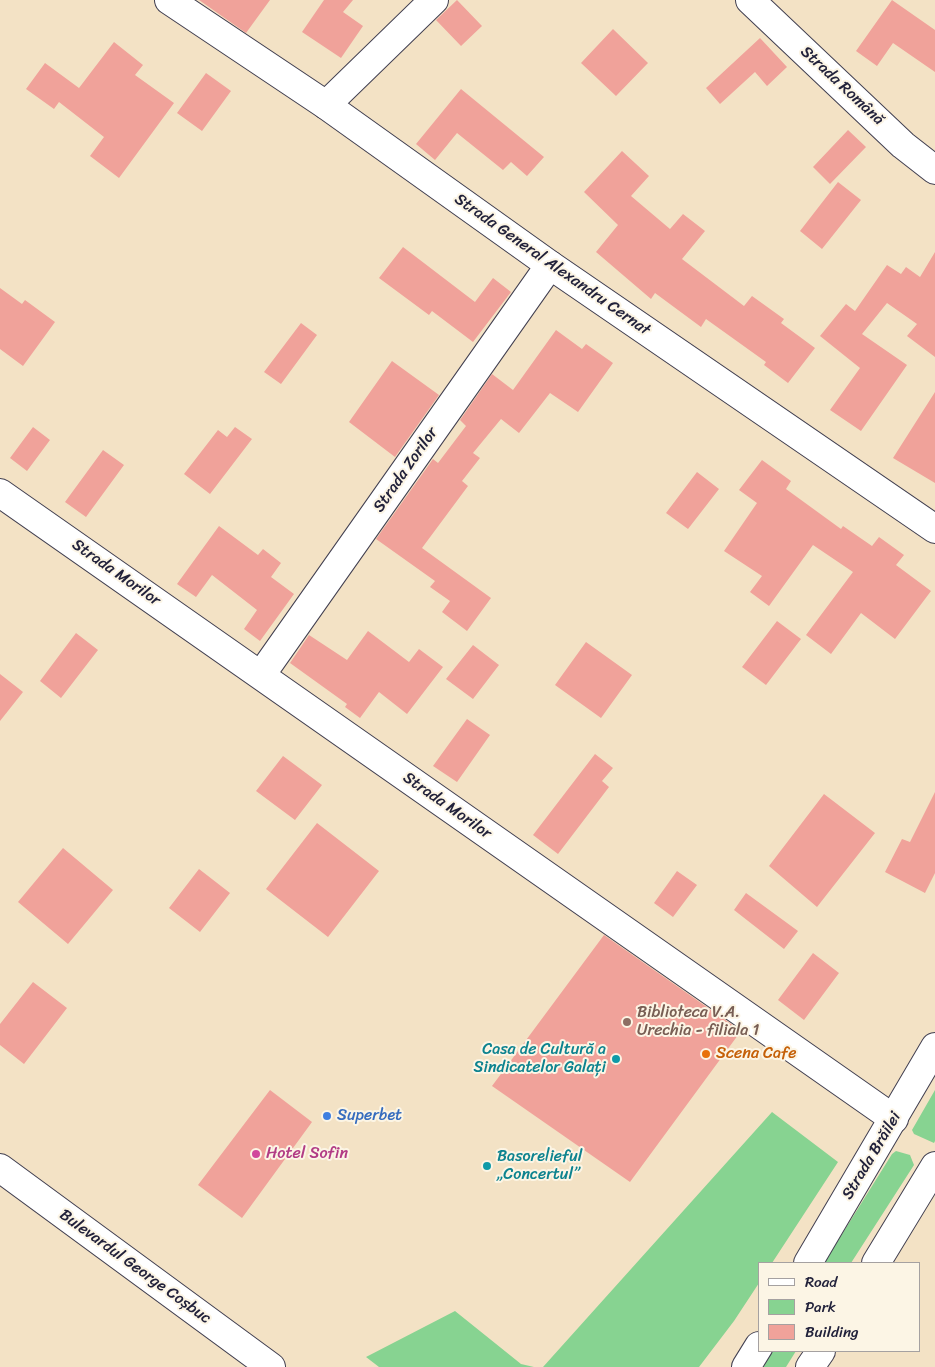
<!DOCTYPE html>
<html>
<head>
<meta charset="utf-8">
<style>
  body { margin:0 }
  #map { position:relative; width:935px; height:1367px; overflow:hidden; background:#f3e2c5; font-family:Sriracha,sans-serif }
  canvas { display:block }
  .legend { position:absolute; left:758px; top:1262px; width:162px; height:90px; box-sizing:border-box; background:#fcf5e5; border:1px solid #a5a1a1; margin:0; padding:6px 9px; list-style:none; font-size:15px; color:#22223b }
  .legend li { display:flex; align-items:center; gap:10px; height:25px }
  .legend b { width:25px; border:1px solid #a5a1a1 }
</style>
</head>
<body>
<div id="map">
<canvas width="935" height="1367"></canvas>
<ul class="legend">
<li><b style="height:6px;background:#fff"></b>Road</li>
<li><b style="height:14px;background:#87d391"></b>Park</li>
<li><b style="height:14px;background:#f0a29a"></b>Building</li>
</ul>
</div>
<script>
const c = document.querySelector('canvas').getContext('2d');
c.lineJoin = 'round';
function fill(path, color) { c.fillStyle = color; c.fill(path, 'evenodd'); }
const poly = rows => new Path2D(rows.map(r => 'M' + r).join(''));
function stroke(path, color, width, dash) { c.strokeStyle = color; c.lineWidth = width; c.lineCap = dash ? 'butt' : 'round'; c.setLineDash(dash || []); c.stroke(path); }
function write(font, color, halo, rows, align = 'center') {
  c.font = font + ' Sriracha,sans-serif'; c.lineWidth = 4; c.setLineDash([]); c.textBaseline = 'middle'; c.strokeStyle = halo; c.fillStyle = color; for (const [text, x, y, turn = 0] of rows) {
    c.save(); c.translate(x, y); c.rotate((+turn || 0) * Math.PI / 180); c.textAlign = isNaN(turn) ? turn : align; if (halo) c.strokeText(text, 0, 0); c.fillText(text, 0, 0); c.restore();
  }
}
const green = poly([
  [935,1090,935,1141,934,1143,914,1134,912,1130],
  [772,1112,838,1162,772,1263,759,1263,759,1283,734,1321,699,1367,543,1367],
  [896,1151,910,1155,914,1165,851,1263,824,1263,892,1154],
  [455,1311,521,1364,534,1367,379,1367,366,1357],
  [771,1351,796,1351,786,1367,761,1367]
]);
const building = poly([
  [199,0,270,0,246,33],
  [324,0,353,0,343,12,363,26,341,58,302,32],
  [457,0,482,26,461,46,436,20],
  [892,0,935,30,935,72,893,43,877,66,856,51],
  [613,29,648,63,616,96,581,63],
  [760,38,787,67,767,86,755,72,720,104,706,88],
  [114,42,143,65,135,75,174,103,119,178,90,156,104,137,59,102,54,109,26,89,45,63,79,88],
  [206,73,231,91,202,131,177,113],
  [461,89,544,157,527,176,511,162,503,170,457,133,435,160,416,144],
  [848,130,866,147,830,184,813,167],
  [622,151,649,176,631,196,670,229,683,214,705,231,682,259,744,306,752,296,784,319,781,323,815,348,788,383,764,365,766,362,706,319,701,327,655,293,651,299,596,252,618,225,584,192],
  [838,182,861,200,822,249,800,231],
  [403,247,475,302,493,278,511,292,473,342,432,311,429,315,379,278],
  [935,252,935,357,907,336,917,324,887,303,862,334,907,365,861,431,830,410,860,368,820,336,846,304,855,311,887,265,901,274,906,267,920,277],
  [0,288,22,304,25,300,55,322,23,366,0,349],
  [301,323,317,335,281,384,264,372],
  [556,330,582,349,586,344,613,363,578,412,550,393,519,433,501,419,473,453,480,458,462,481,468,486,422,548,491,598,467,631,442,612,450,601,430,587,435,581,376,539,433,459,438,463,466,426,460,420,492,374,513,390],
  [392,361,439,395,395,457,349,422],
  [935,392,935,483,893,458],
  [33,427,50,440,27,471,10,458],
  [235,427,252,439,210,494,184,474,218,430,227,437],
  [103,450,124,465,86,517,65,502],
  [762,460,791,481,786,489,841,529,843,526,872,546,879,537,904,555,896,565,931,591,895,639,861,613,831,654,806,635,853,572,813,545,769,606,750,592,762,576,724,551,757,503,739,490],
  [697,472,719,489,688,529,666,513],
  [219,526,258,555,263,549,281,563,271,577,294,594,260,641,244,629,257,610,212,575,196,597,177,584],
  [777,621,801,639,766,685,742,667],
  [368,631,409,662,419,649,443,667,407,714,379,692,360,718,345,707,347,704,290,663,309,635,347,660],
  [76,633,98,650,61,698,40,681],
  [586,642,632,675,601,718,555,685],
  [473,645,499,665,473,699,446,679],
  [0,674,23,692,0,721],
  [467,719,490,735,457,782,433,766],
  [595,754,613,768,602,781,609,787,558,854,533,835],
  [283,756,322,785,295,820,256,791],
  [935,792,935,873,925,893,885,872,902,839,910,842],
  [824,794,875,833,817,907,769,866],
  [317,823,379,871,328,937,266,889],
  [63,848,113,890,68,944,18,902],
  [199,869,230,893,200,932,169,908],
  [677,871,697,885,673,917,654,903],
  [746,893,798,931,784,949,734,910],
  [604,935,741,1031,630,1182,492,1086],
  [813,953,839,973,804,1020,778,1000],
  [33,982,67,1008,24,1064,0,1045,0,1024],
  [270,1090,312,1122,242,1218,198,1185]
]);
const street = poly([
  [326,105,434,0],
  [0,493,894,1119],
  [261,675,550,265]
]);
const secondary = poly([
  [169,0,326,105,550,265,935,529],
  [750,0,903,145,935,170]
]);
const primary = poly([
  [0,1168,271,1367],
  [808,1263,935,1047],
  [876,1263,935,1166],
  [746,1367,759,1346],
  [810,1367,821,1351]
]);
const markers = [
  [627,1022,5,"#8d6e63"],
  [706,1054,5,"#e8710a"],
  [616,1059,5,"#0f9aa8"],
  [327,1116,5,"#3f7fe0"],
  [256,1154,5,"#d1479c"],
  [487,1166,5,"#0f9aa8"]
];
const streetNames = [
  ["Strada Română",842,86,43],
  ["Strada General Alexandru Cernat",552,265,35],
  ["Strada Zorilor",406,470,-55],
  ["Strada Morilor",116,573,35],
  ["Strada Morilor",447,806,35],
  ["Strada Brăilei",872,1156,-59],
  ["Bulevardul George Coșbuc",135,1267,36]
];
const educationNames = [
  ["Biblioteca V.A.",637,1013],
  ["Urechia - filiala 1",637,1031]
];
const cultureNames = [
  ["Casa de Cultură a",606,1050],
  ["Sindicatelor Galați",606,1068],
  ["Basorelieful",497,1157,"left"],
  ["„Concertul”",497,1175,"left"]
];
const foodNames = [
  ["Scena Cafe",716,1054]
];
const shopNames = [
  ["Superbet",337,1116]
];
const hotelNames = [
  ["Hotel Sofin",266,1154]
];
fill(green, '#87d391');
fill(building, '#f0a29a');
stroke(street, '#413f50', 30);
stroke(secondary, '#413f50', 30);
stroke(primary, '#413f50', 30);
stroke(street, '#fff', 28);
stroke(secondary, '#fff', 28);
stroke(primary, '#fff', 28);
for (const [x, y, r, color] of markers) { const dot = new Path2D(); dot.arc(x, y, r, 0, 2 * Math.PI); c.fillStyle = color; c.fill(dot); stroke(dot, '#fcf5e5', 2); }
write('16px', '#22223b', '#fcf5e5', streetNames);
write('16px', '#785e54', '#fcf5e5', educationNames, 'left');
write('16px', '#0d838f', '#fcf5e5', cultureNames, 'right');
write('16px', '#c56008', '#fcf5e5', foodNames, 'left');
write('16px', '#366cbe', '#fcf5e5', shopNames, 'left');
write('16px', '#b23c85', '#fcf5e5', hotelNames, 'left');
</script>
</body>
</html>
